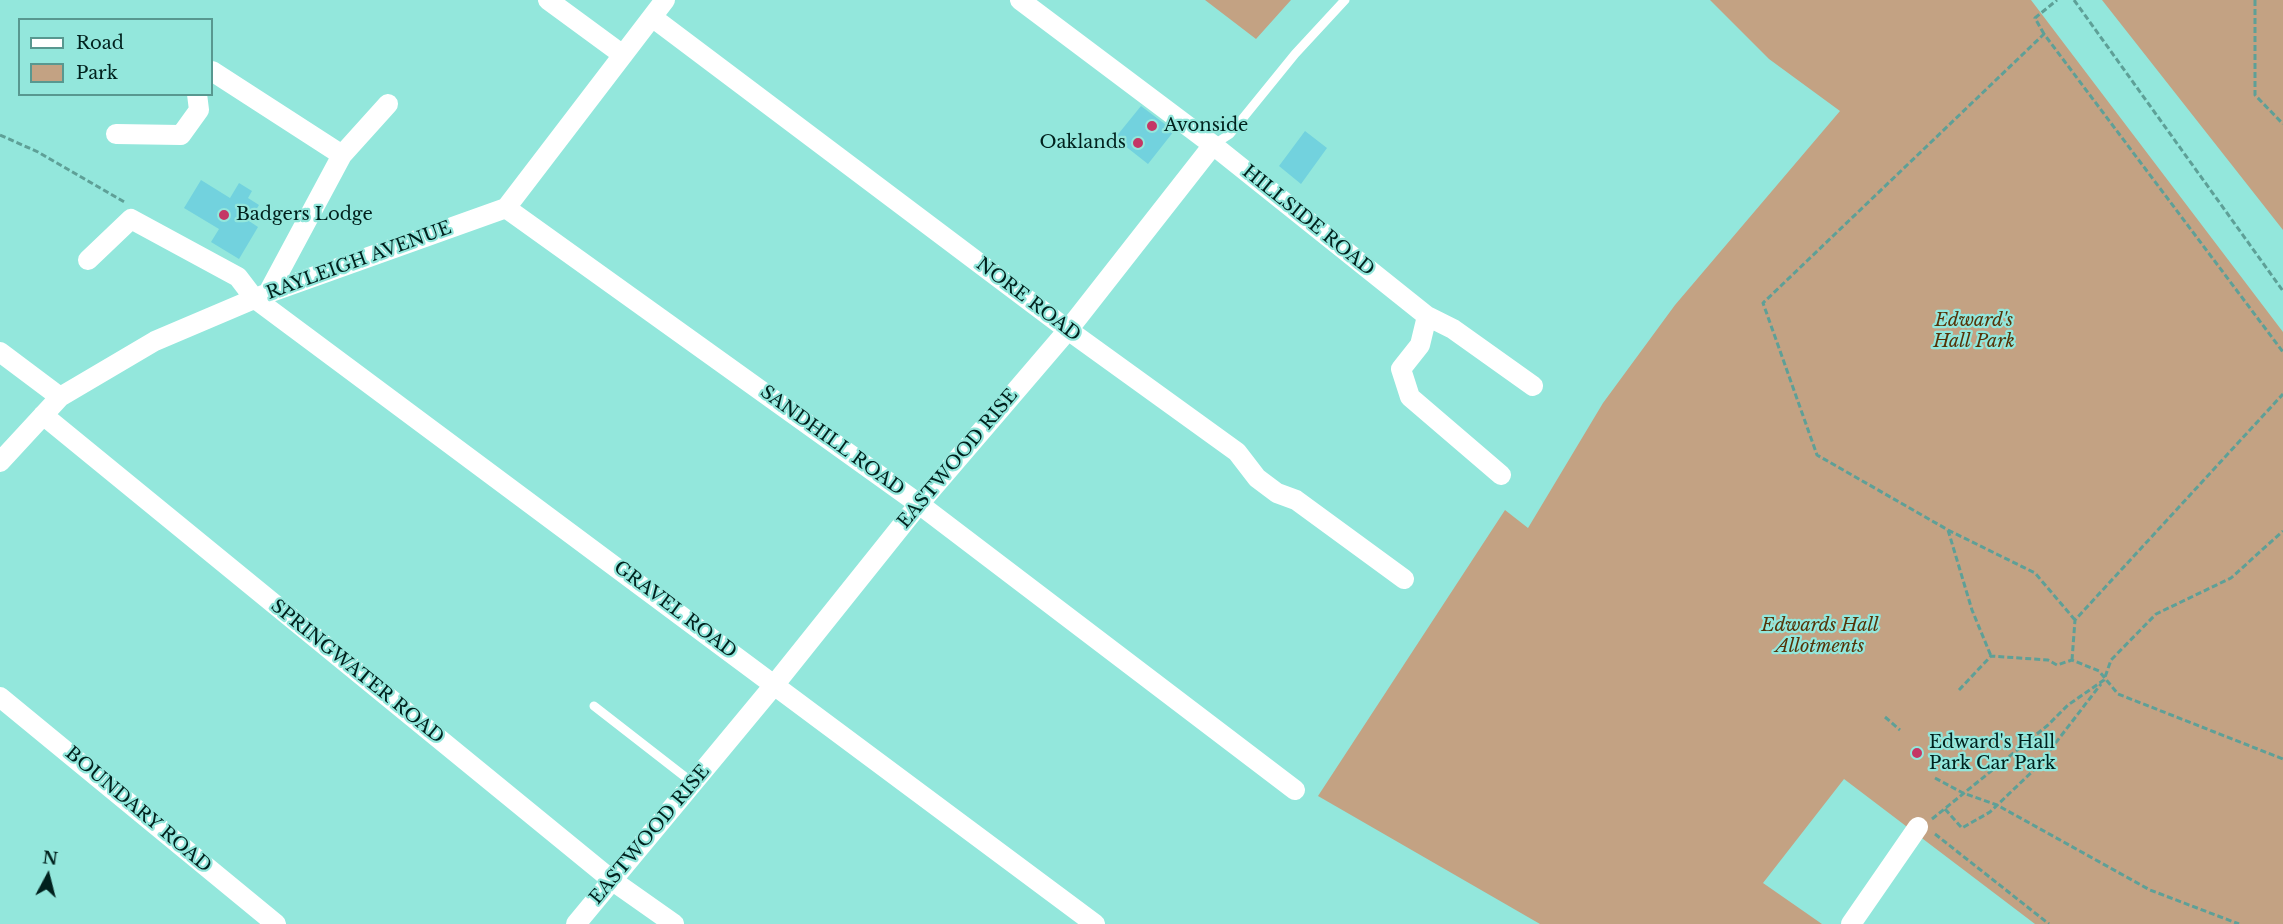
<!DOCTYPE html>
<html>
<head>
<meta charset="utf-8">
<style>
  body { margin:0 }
  #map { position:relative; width:2283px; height:924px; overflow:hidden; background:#93e7dc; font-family:"Libre Baskerville",serif }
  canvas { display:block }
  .legend { position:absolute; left:18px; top:18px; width:195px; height:78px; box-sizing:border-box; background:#93e7dc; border:2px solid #589890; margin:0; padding:8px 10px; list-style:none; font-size:18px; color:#00211d }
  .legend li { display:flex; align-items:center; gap:12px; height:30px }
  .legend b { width:30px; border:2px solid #589890 }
  .north { position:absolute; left:18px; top:846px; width:60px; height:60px; -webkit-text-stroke:4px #93e7dc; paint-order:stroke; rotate:7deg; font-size:16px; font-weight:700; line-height:24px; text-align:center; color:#00211d }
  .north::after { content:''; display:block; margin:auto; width:21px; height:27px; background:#00211d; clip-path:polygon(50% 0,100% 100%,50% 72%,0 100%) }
</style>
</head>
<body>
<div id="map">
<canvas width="2283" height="924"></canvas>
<ul class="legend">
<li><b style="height:8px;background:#fff"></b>Road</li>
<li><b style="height:16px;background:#c3a283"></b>Park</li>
</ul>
<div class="north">N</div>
</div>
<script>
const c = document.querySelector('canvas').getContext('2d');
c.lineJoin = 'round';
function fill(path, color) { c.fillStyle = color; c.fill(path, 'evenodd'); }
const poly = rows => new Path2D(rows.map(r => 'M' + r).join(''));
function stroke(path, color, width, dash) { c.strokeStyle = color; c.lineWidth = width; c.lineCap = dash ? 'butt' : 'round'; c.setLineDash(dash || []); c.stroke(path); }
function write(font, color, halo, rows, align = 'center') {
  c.font = font + ' "Libre Baskerville",serif'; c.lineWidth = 4.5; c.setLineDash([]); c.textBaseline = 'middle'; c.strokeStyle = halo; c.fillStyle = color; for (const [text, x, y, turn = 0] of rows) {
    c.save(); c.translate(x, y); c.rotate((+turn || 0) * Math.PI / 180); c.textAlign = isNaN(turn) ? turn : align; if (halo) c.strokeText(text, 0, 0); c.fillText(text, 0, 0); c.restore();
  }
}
const green = poly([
  [1205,0,1291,0,1256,39],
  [1710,0,2031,0,2283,332,2283,924,2035,924,1844,779,1763,883,1822,924,1540,924,1318,796,1505,510,1528,528,1603,403,1675,305,1840,111,1769,59],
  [2102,0,2283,0,2283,230]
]);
const building = poly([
  [1141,106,1174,131,1148,164,1115,138],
  [1305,131,1327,148,1301,184,1279,166],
  [201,180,230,198,239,183,252,191,248,198,259,205,249,221,258,227,239,259,211,242,219,229,184,208]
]);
const path = poly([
  [2074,0,2283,291],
  [2255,0,2255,95,2283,124],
  [2044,34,2035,18,2057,0],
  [0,135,38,152,126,203],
  [1948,530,1972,610,1991,656],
  [2075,620,2035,573,1948,530,1817,455,1763,303,2044,34,2283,352],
  [2072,660,2075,620,2283,394],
  [1959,690,1991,656,2048,660,2057,665,2072,660,2099,671,2118,694,2283,759],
  [1885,717,1900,730],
  [1935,778,1963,793,1997,805,2150,890,2239,924],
  [1945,809,1962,828,1990,812,2037,767,2101,684],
  [1932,819,2048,725,2068,705,2104,680,2111,660,2156,614,2231,578,2283,531],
  [1935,834,2049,924]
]);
const lane = poly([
  [1213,145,1230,134,1295,54,1345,0],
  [594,706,693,783]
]);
const street = poly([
  [548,0,623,55],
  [1020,0,1213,145,1427,316,1420,345,1401,369,1410,397,1501,475],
  [652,17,1068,330,1237,452,1257,478,1277,493,1296,500,1404,579],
  [212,71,342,155],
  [116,134,181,135,199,110,197,94],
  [506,208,919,504,1295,790],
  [88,260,131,219,238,277,254,298,1095,924],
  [268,293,342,155,388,104],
  [1425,315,1453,329,1533,386],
  [0,352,60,397],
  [43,415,613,881,674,924],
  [0,462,60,397,155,341,268,293,506,208,665,0],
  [0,697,276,924],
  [576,924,775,684,919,504,1068,330,1213,145],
  [1851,924,1918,827]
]);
const markers = [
  [1152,126,6,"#c43765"],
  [1138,143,6,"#c43765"],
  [224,215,6,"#c43765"],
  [1917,753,6,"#c43765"]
];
const poiNames = [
  ["Avonside",1164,126],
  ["Oaklands",1126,143,"right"],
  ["Badgers Lodge",236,215],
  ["Edward's Hall",1929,743],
  ["Park Car Park",1929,764]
];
const streetNames = [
  ["HILLSIDE ROAD",1308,221,39],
  ["RAYLEIGH AVENUE",359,261,-20],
  ["NORE ROAD",1028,300,37],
  ["SANDHILL ROAD",832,441,36],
  ["EASTWOOD RISE",958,459,-50],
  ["GRAVEL ROAD",675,610,37],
  ["SPRINGWATER ROAD",357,672,39],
  ["BOUNDARY ROAD",138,810,40],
  ["EASTWOOD RISE",650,835,-50]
];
const parkNames = [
  ["Edward's",1974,321],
  ["Hall Park",1974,342],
  ["Edwards Hall",1820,626],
  ["Allotments",1820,647]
];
fill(green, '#c3a283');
fill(building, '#72d2de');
stroke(path, '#5ea097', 3, [6, 3]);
stroke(lane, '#fff', 9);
stroke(street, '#fff', 20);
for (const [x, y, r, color] of markers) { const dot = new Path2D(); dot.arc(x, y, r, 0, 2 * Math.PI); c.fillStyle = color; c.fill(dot); stroke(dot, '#93e7dc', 2); }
write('18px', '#00211d', '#93e7dc', poiNames, 'left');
write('18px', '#00211d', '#93e7dc', streetNames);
write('italic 18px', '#553308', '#93e7dc', parkNames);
</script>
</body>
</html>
